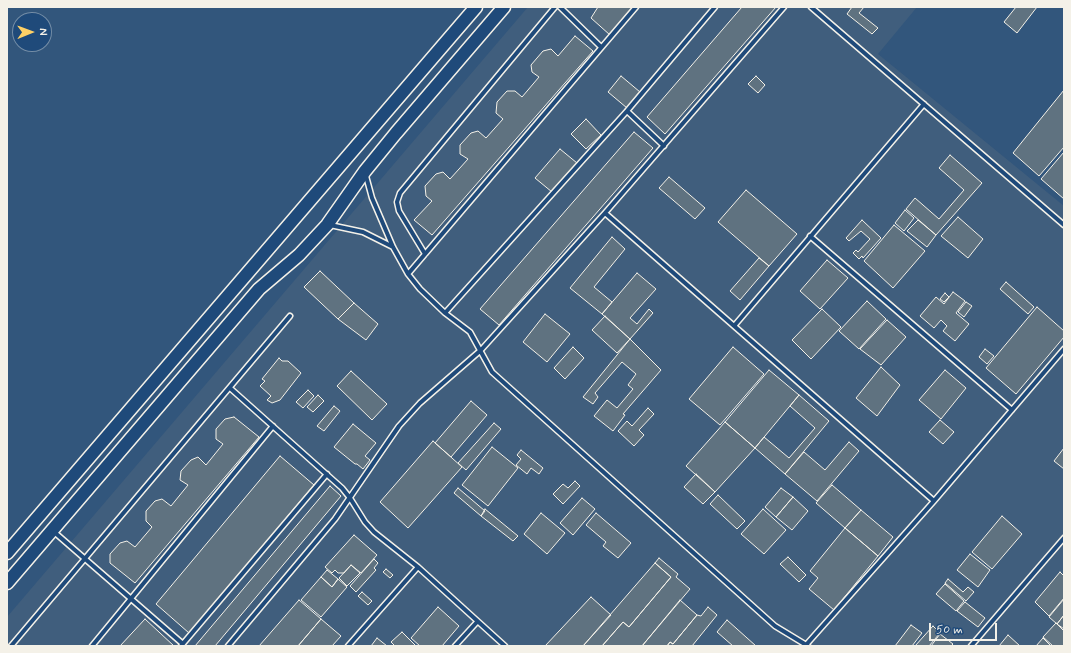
<!DOCTYPE html>
<html>
<head>
<meta charset="utf-8">
<style>
  body { margin:0 }
  #map { position:relative; width:1071px; height:653px; overflow:hidden; background:#32567c; font-family:Mynerve,sans-serif }
  canvas { display:block }
  .frame { position:absolute; inset:0; border:8px solid #f4f1e8; pointer-events:none }
  .north { position:absolute; left:12px; top:12px; width:40px; height:40px; box-sizing:border-box; background:#1f4a7a; border:1px solid #748da6; border-radius:50%; rotate:89deg; font-size:11px; font-weight:700; line-height:16px; text-align:center; color:#f4f1e8 }
  .north::after { content:''; display:block; margin:auto; width:14px; height:18px; background:#ffd166; clip-path:polygon(50% 0,100% 100%,50% 72%,0 100%) }
  .scale { position:absolute; left:929px; top:623px; width:68px; height:18px; box-sizing:border-box; border:2px solid #f4f1e8; border-top:0; padding-left:5px; font-size:12px; line-height:14px; white-space:nowrap; color:#f4f1e8; -webkit-text-stroke:3px #1f4a7a; paint-order:stroke }
</style>
</head>
<body>
<div id="map">
<canvas width="1071" height="653"></canvas>
<div class="frame"></div>
<div class="north">N</div>
<div class="scale">50 m</div>
</div>
<script>
const c = document.querySelector('canvas').getContext('2d');
c.lineJoin = 'round';
function fill(path, color) { c.fillStyle = color; c.fill(path, 'evenodd'); }
const poly = rows => new Path2D(rows.map(r => 'M' + r).join(''));
function stroke(path, color, width, dash) { c.strokeStyle = color; c.lineWidth = width; c.lineCap = dash ? 'butt' : 'round'; c.setLineDash(dash || []); c.stroke(path); }
const built = poly([
  [528,7,917,7,878,54,1064,206,1064,646,7,646,7,617]
]);
const building = poly([
  [598,7,634,7,610,35,591,18,598,7],
  [742,7,776,7,665,134,647,117,742,7],
  [852,7,864,7,859,13,878,28,872,34,847,14,852,7],
  [1016,7,1037,7,1017,33,1004,22,1016,7],
  [575,36,593,51,432,235,414,220,432,201,426,196,425,186,436,174,443,172,450,179,468,159,460,154,460,145,471,133,478,131,486,138,503,119,496,113,497,102,507,91,515,91,522,97,539,77,532,72,531,65,543,51,551,49,558,56,575,36],
  [621,76,640,92,627,108,608,92,621,76],
  [756,76,765,85,758,93,748,84,756,76],
  [1064,90,1064,147,1039,176,1013,153,1064,90],
  [586,119,601,135,586,149,571,134,586,119],
  [634,132,653,148,499,325,480,309,634,132],
  [560,149,577,163,552,192,535,178,560,149],
  [1064,152,1064,199,1041,179,1064,152],
  [950,155,982,183,936,235,906,209,915,198,939,219,964,190,939,168,950,155],
  [669,177,705,208,695,219,659,188,669,177],
  [746,190,797,234,769,266,718,222,746,190],
  [905,210,914,218,904,231,895,223,905,210],
  [958,217,983,239,968,258,941,236,958,217],
  [862,220,881,238,863,258,862,256,859,259,853,253,856,250,858,252,870,239,861,231,849,241,846,238,862,220],
  [918,220,936,235,927,247,907,231,918,220],
  [894,225,925,251,893,288,864,261,894,225],
  [612,237,625,249,594,287,612,302,602,314,570,288,612,237],
  [759,258,769,266,740,300,730,291,759,258],
  [827,260,848,278,820,309,800,291,827,260],
  [320,271,354,303,338,319,304,287,320,271],
  [637,273,656,289,630,318,637,324,649,309,653,313,630,339,602,314,637,273],
  [1006,282,1034,307,1028,314,1000,289,1006,282],
  [953,292,965,301,956,313,969,324,955,341,943,331,947,326,941,320,934,328,920,316,936,297,944,304,953,292],
  [945,293,949,297,944,302,940,299,945,293],
  [867,301,886,319,859,349,839,331,867,301],
  [966,302,972,306,964,317,958,312,966,302],
  [354,303,378,324,366,340,338,319,354,303],
  [1037,307,1064,331,1064,337,1016,394,986,368,1037,307],
  [822,309,841,327,811,359,792,340,822,309],
  [545,314,570,334,547,362,523,342,545,314],
  [605,316,630,339,617,353,592,330,605,316],
  [887,320,906,337,881,365,860,349,887,320],
  [630,339,661,370,623,414,625,415,613,431,594,416,607,400,617,408,633,389,628,385,636,374,622,362,595,393,598,397,593,404,583,397,630,339],
  [573,347,584,358,565,379,554,368,573,347],
  [733,347,764,374,720,425,689,399,733,347],
  [985,349,994,356,987,364,979,357,985,349],
  [279,358,282,361,288,361,301,373,280,400,272,403,267,400,271,396,260,386,265,381,262,379,279,358],
  [881,367,900,385,877,416,856,398,881,367],
  [769,370,799,395,755,448,725,422,769,370],
  [945,370,966,388,941,419,919,400,945,370],
  [351,371,387,404,372,420,337,386,351,371],
  [308,390,314,396,303,408,296,402,308,390],
  [318,395,324,401,313,412,307,407,318,395],
  [799,395,829,421,785,474,755,448,764,437,789,458,815,428,790,406,799,395],
  [471,401,487,415,451,457,435,443,471,401],
  [334,406,340,411,324,431,317,426,334,406],
  [648,408,654,414,639,430,644,435,634,446,618,431,627,421,632,426,648,408],
  [234,417,259,437,135,583,110,563,110,554,120,543,127,541,135,547,152,527,146,521,146,511,155,501,162,499,171,506,188,485,180,480,181,471,191,460,198,457,206,465,223,444,216,439,216,429,225,419,234,417],
  [940,420,954,432,943,444,929,432,940,420],
  [725,422,755,448,715,492,686,466,725,422],
  [494,423,501,429,466,470,458,463,494,423],
  [353,424,376,443,365,456,370,460,363,469,357,464,355,464,334,447,353,424],
  [433,441,462,467,408,528,380,502,433,441],
  [849,442,859,451,817,501,785,474,804,452,825,470,849,442],
  [492,447,518,468,488,506,462,485,492,447],
  [1064,448,1064,469,1054,461,1064,448],
  [521,450,543,468,539,474,531,468,527,474,516,465,521,459,517,455,521,450],
  [280,456,314,485,189,633,156,604,280,456],
  [696,474,715,492,703,504,684,487,696,474],
  [575,481,580,486,563,504,553,494,563,484,568,488,575,481],
  [832,485,861,510,845,528,816,503,832,485],
  [330,486,341,496,215,646,195,646,330,486],
  [458,488,485,511,481,516,454,493,458,488],
  [781,488,793,497,776,517,765,507,781,488],
  [718,495,745,521,737,529,710,504,718,495],
  [793,497,808,511,792,530,776,517,793,497],
  [582,498,595,509,573,535,560,523,582,498],
  [485,509,518,536,513,541,481,516,485,509],
  [763,509,786,530,764,554,741,534,763,509],
  [861,510,893,537,878,556,845,528,861,510],
  [541,513,565,533,547,554,524,534,541,513],
  [596,513,631,543,618,558,603,546,606,542,586,525,596,513],
  [1002,516,1022,534,992,569,972,552,1002,516],
  [845,528,878,556,834,610,809,589,818,578,810,571,845,528],
  [354,535,377,555,361,573,351,565,344,573,338,573,335,570,332,573,325,567,354,535],
  [970,554,990,570,978,587,957,570,970,554],
  [788,557,806,575,799,582,780,564,788,557],
  [659,558,678,574,676,577,690,589,642,646,602,646,623,622,629,627,671,577,655,563,659,558],
  [374,559,378,563,374,568,376,570,356,592,350,586,374,559],
  [655,563,671,577,629,627,623,622,602,646,583,646,655,563],
  [351,565,360,573,347,586,339,578,351,565],
  [386,569,393,575,390,578,383,572,386,569],
  [327,570,338,579,332,587,321,577,327,570],
  [1060,572,1064,576,1064,598,1049,616,1035,602,1060,572],
  [321,577,332,587,338,579,347,587,321,617,301,600,321,577],
  [948,579,963,592,968,587,974,592,966,601,945,583,948,579],
  [945,584,964,601,956,611,936,594,945,584],
  [362,592,372,601,368,605,358,596,362,592],
  [591,597,611,615,583,646,545,646,591,597],
  [1064,599,1064,615,1057,624,1049,617,1064,599],
  [299,600,321,619,298,646,259,646,299,600],
  [680,600,697,615,673,644,670,642,667,646,642,646,680,600],
  [965,602,985,618,978,627,957,611,965,602],
  [438,607,459,626,442,646,420,646,411,638,438,607],
  [708,607,717,615,692,646,667,646,670,642,673,644,697,615,701,616,708,607],
  [1064,615,1064,629,1057,624,1064,615],
  [145,619,174,646,120,646,145,619],
  [321,619,341,636,332,646,298,646,321,619],
  [727,620,756,646,733,646,717,632,727,620],
  [1056,623,1064,631,1064,646,1053,646,1043,637,1056,623],
  [911,625,922,633,912,646,895,646,911,625],
  [933,626,940,633,929,646,915,646,933,626],
  [402,632,416,646,395,646,391,642,402,632],
  [940,634,953,644,951,646,931,646,940,634],
  [1008,635,1020,646,999,646,1008,635],
  [377,638,387,646,371,646,377,638],
  [1043,638,1051,646,1036,646,1043,638]
]);
const service = poly([
  [560,7,601,47],
  [811,7,1064,225],
  [627,111,664,146],
  [366,176,372,198,393,247,408,274,420,289,445,313,470,332,492,372,775,626,808,646],
  [605,213,934,501],
  [330,225,363,232,393,247],
  [810,236,1012,410],
  [425,254,399,211,397,202,400,193,555,7],
  [408,274,636,7],
  [445,313,627,111,715,7],
  [734,326,924,104],
  [230,388,342,488,350,498,365,522,374,532,418,567,505,646],
  [53,531,183,644],
  [11,646,290,316],
  [92,646,273,426],
  [181,646,327,474],
  [228,646,335,519,399,426,420,403,481,350,605,213,784,7],
  [348,646,418,567],
  [455,646,477,622],
  [805,646,934,501,1064,349],
  [971,646,1064,538]
]);
const primary = poly([
  [7,553,476,7],
  [7,583,259,289,299,255,327,225,365,171,396,133,504,7]
]);
fill(built, '#405e7d');
fill(building, '#5f7280');
stroke(building, '#f4f1e8', 1);
stroke(service, '#f4f1e8', 7);
stroke(primary, '#f4f1e8', 15);
stroke(service, '#1f4a7a', 4);
stroke(primary, '#1f4a7a', 12);
</script>
</body>
</html>
